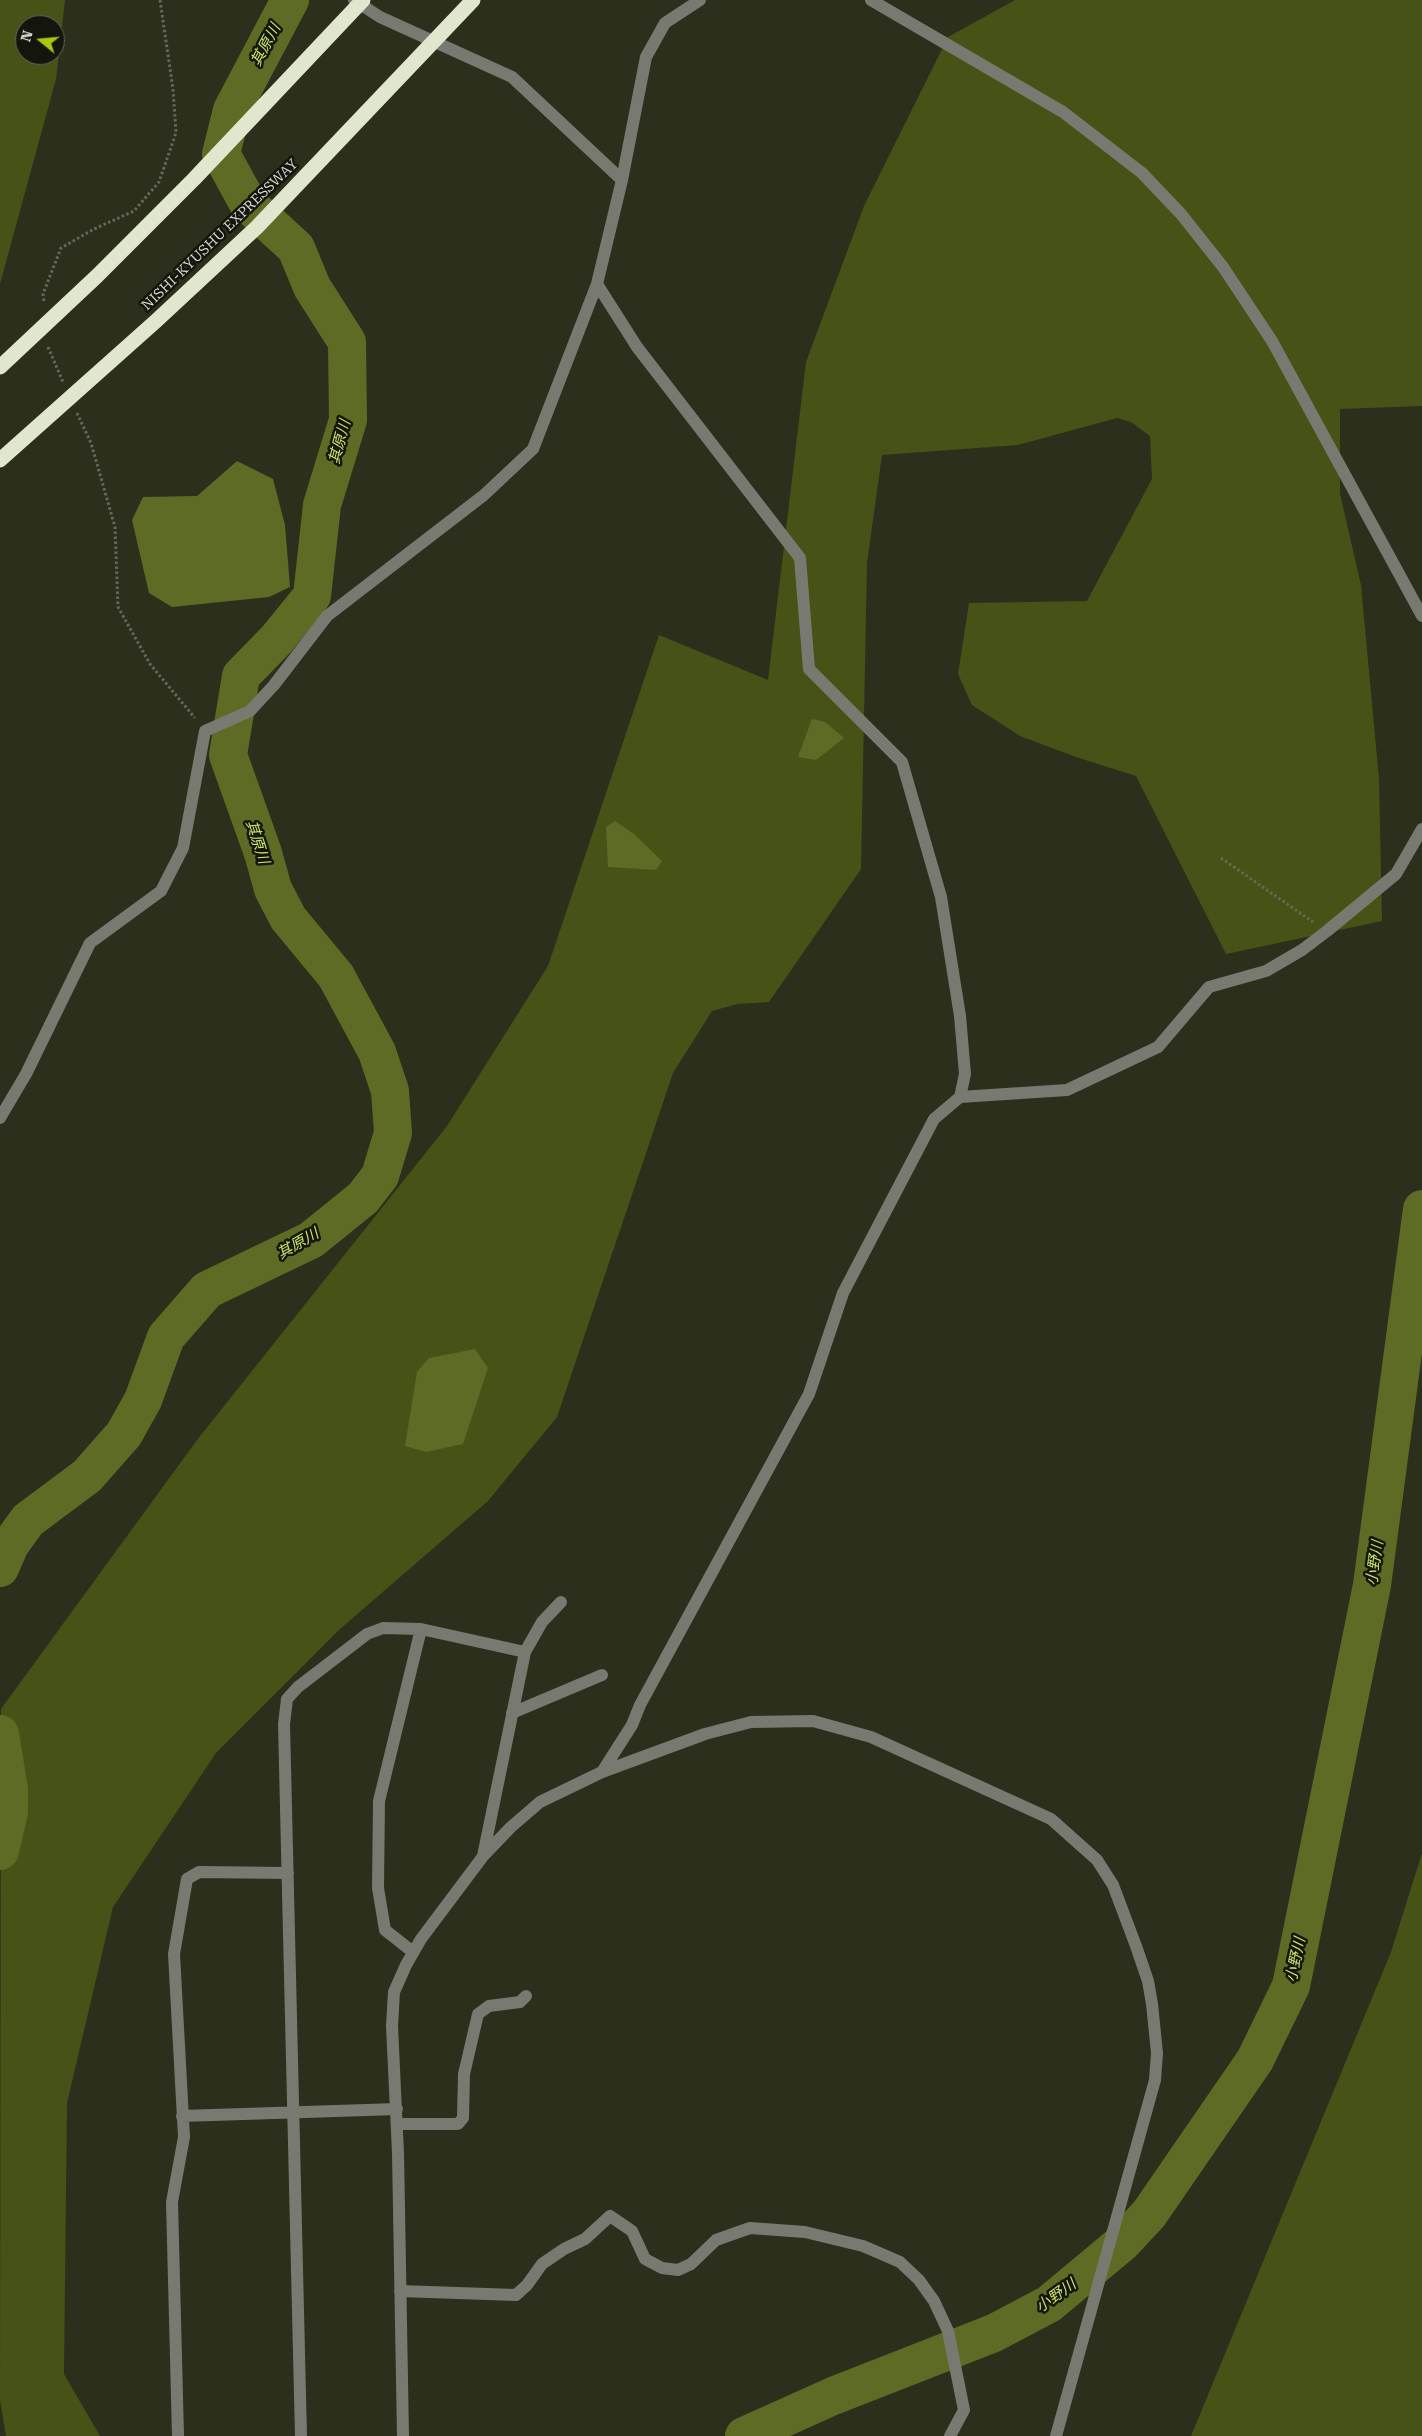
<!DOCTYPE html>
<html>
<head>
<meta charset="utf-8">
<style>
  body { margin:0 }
  #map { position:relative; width:1422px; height:2436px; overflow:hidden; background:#2b2f1c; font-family:"Roboto Serif",serif }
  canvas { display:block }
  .north { position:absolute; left:15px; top:15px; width:50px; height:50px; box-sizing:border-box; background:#14160e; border:1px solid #63655c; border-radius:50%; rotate:287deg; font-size:14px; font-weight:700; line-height:20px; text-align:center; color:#d9dcd0 }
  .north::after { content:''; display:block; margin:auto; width:18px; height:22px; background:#adc610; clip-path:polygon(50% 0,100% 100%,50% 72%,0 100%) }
</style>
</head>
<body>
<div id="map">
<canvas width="1422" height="2436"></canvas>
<div class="north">N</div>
</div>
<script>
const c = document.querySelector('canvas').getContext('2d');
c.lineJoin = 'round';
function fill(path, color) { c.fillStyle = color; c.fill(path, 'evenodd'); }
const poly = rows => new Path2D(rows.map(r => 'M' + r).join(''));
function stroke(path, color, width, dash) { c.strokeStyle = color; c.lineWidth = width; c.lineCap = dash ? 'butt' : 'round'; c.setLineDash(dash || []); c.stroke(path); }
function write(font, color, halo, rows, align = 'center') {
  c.font = font + ' "Roboto Serif","Noto Sans JP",serif'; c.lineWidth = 5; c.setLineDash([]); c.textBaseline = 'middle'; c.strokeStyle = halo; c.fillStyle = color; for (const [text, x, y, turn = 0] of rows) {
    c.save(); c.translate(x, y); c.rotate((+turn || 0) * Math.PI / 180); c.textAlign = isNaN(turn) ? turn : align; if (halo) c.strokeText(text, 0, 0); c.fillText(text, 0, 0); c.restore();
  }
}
const green = poly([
  [0,0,65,0,56,79,0,284],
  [25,25,55,25,55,55,25,55],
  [1015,0,1422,0,1422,406,1340,409,1340,494,1361,585,1379,779,1382,921,1226,954,1136,776,1076,757,1020,736,972,705,958,674,969,603,1087,601,1152,479,1150,436,1131,422,1117,418,1018,445,882,455,867,563,861,869,769,1002,737,1004,712,1011,673,1073,557,1417,488,1501,340,1629,216,1753,113,1907,67,2103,64,2374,100,2436,6,2436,0,2400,1,1709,197,1440,447,1126,548,966,659,635,768,680,806,362,864,206,948,37],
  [1422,1853,1422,2436,1191,2436,1391,1952]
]);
const water = poly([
  [237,461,273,479,285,525,290,587,269,597,172,607,149,593,132,520,143,497,197,496],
  [812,719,825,722,844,738,816,760,798,757],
  [615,821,634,834,662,861,656,870,608,867,606,827],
  [475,1349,488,1368,463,1444,426,1452,405,1446,417,1372,429,1358]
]);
const river = poly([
  [0,1568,10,1545,28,1520,87,1476,124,1434,143,1400,166,1337,207,1290,311,1240,363,1198,380,1176,393,1133,390,1091,377,1052,336,976,288,918,273,889,263,853,228,755,241,676,277,639,312,596,322,505,348,420,347,342,312,287,296,248,249,205,221,154,232,110,290,0],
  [0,1734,9,1789,9,1812,0,1851],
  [744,2436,833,2396,994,2333,1049,2304,1122,2243,1149,2214,1255,2060,1291,1986,1372,1585,1422,1209]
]);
const path = poly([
  [44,301,43,294,61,248,94,229,134,211,159,182,176,133,173,89,160,0],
  [48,347,63,382],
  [77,413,91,443,115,527,118,607,150,664,195,718],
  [1221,858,1313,922]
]);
const minor = poly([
  [354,0,380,17,512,77,622,180],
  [871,0,1063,112,1142,173,1181,214,1223,267,1272,341,1422,616],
  [597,284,637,347,800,558,809,669,902,762,941,897,960,1016,965,1074,960,1097],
  [0,1118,26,1074,90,943,161,891,183,848,205,731,250,711,274,685,327,616,484,495,533,449,597,284,622,180,646,57,665,23,700,0],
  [525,1652,542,1622,561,1602],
  [512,1713,602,1675],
  [602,1772,632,1725,640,1705,809,1394,843,1293,934,1119,960,1097,1067,1090,1158,1047,1209,987,1266,971,1302,950,1327,931,1396,874,1422,829],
  [413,1952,385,1930,378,1888,379,1801,421,1629],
  [182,2116,397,2109],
  [397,2124,458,2124,463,2118,464,2074,478,2014,489,2006,520,2002,526,1996],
  [400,2291,516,2295,527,2285,542,2264,564,2249,585,2239,610,2216,632,2231,645,2259,662,2268,678,2270,691,2264,716,2240,750,2228,805,2232,863,2246,900,2262,919,2280,934,2301,948,2331,964,2410,950,2436],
  [178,2436,172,2202,184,2137,174,1954,187,1879,199,1872,288,1873],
  [301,2436,284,1724,287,1699,298,1687,367,1634,383,1628,421,1629,525,1652,483,1856],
  [403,2436,398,2153,392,2026,394,1992,406,1965,421,1939,484,1855,511,1827,540,1802,602,1772,705,1734,751,1722,813,1721,871,1737,1051,1819,1097,1860,1113,1885,1136,1946,1148,1981,1152,2004,1157,2053,1155,2080,1056,2436]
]);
const highway = poly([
  [0,367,97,276,194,179,363,0],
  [0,460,156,321,257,227,473,0]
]);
const streetNames = [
  ["NISHI-KYUSHU EXPRESSWAY",220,235,-44]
];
const waterNames = [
  ["其原川",266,45,-62],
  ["其原川",340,442,-75],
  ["其原川",257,842,72],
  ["其原川",298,1244,-30],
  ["小野川",1375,1563,-82],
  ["小野川",1296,1960,-78],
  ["小野川",1056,2296,-36]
];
fill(green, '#475217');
fill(water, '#5e6b24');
stroke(river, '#5e6b24', 38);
stroke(path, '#656958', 3, [2.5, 2.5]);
stroke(minor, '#787a71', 12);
stroke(highway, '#e1e7cf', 15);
write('14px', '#d9dcd0', '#14160e', streetNames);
write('italic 15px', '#cfe66c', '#14160e', waterNames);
</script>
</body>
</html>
